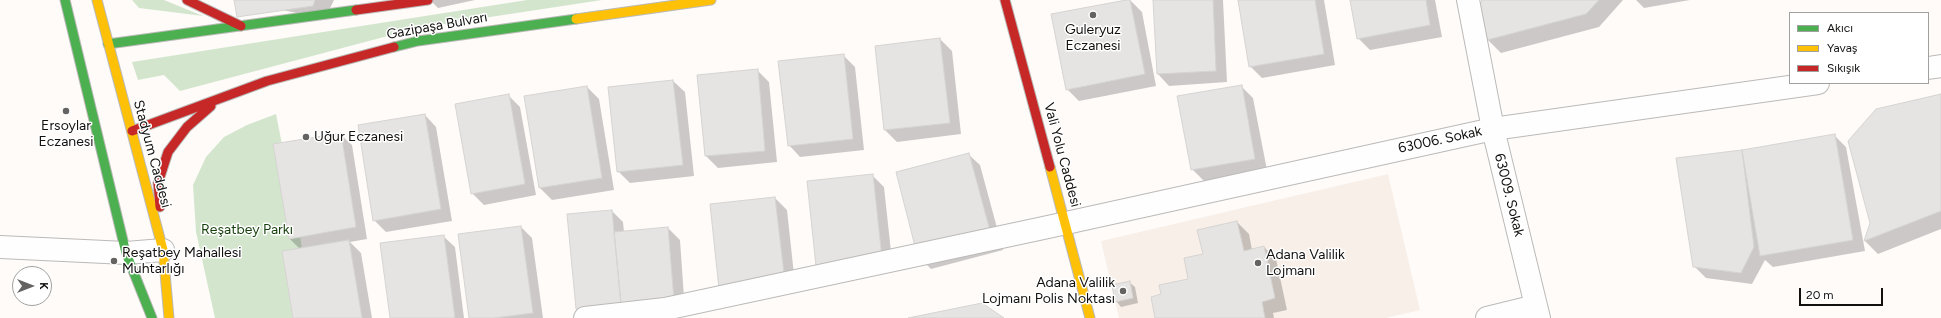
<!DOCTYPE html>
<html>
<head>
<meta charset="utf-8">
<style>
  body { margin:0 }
  #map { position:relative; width:1941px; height:318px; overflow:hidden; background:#fefbf9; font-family:Figtree,sans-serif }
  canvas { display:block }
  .legend { position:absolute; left:1789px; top:12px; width:140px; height:72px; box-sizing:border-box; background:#fff; border:1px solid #a0a09f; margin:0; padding:5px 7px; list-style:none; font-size:12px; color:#121110 }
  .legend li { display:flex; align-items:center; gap:8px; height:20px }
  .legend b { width:20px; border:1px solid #a0a09f }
  .north { position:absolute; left:12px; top:266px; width:40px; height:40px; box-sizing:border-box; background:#fff; border:1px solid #a0a09f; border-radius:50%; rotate:90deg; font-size:11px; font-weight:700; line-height:16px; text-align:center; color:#121110 }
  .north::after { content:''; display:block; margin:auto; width:14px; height:18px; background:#656362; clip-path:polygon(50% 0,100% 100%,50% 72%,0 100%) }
  .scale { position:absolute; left:1799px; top:288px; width:84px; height:18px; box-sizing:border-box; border:2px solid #121110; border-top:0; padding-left:5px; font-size:12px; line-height:14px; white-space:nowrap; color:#121110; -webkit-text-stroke:3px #fff; paint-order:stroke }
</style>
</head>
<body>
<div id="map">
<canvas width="1941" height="318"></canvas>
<ul class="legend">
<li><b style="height:5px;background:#4caf50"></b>Akıcı</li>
<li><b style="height:5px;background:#ffc107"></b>Yavaş</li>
<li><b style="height:5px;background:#c62828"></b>Sıkışık</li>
</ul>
<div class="north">K</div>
<div class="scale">20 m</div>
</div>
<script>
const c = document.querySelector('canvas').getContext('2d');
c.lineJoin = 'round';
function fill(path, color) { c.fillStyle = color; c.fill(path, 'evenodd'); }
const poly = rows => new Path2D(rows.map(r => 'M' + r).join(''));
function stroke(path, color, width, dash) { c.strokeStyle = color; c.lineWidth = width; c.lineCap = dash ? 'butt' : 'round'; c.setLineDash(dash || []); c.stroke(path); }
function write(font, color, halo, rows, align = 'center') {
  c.font = font + ' Figtree,sans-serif'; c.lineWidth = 3; c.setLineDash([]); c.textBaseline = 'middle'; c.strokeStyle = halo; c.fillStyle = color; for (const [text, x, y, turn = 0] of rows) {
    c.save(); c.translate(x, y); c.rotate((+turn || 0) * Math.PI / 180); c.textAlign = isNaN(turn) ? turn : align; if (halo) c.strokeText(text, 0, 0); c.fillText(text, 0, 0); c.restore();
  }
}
const commercial = poly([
  [1388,174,1420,310,1386,318,1119,318,1101,241]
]);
const green = poly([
  [132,0,164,0,203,16,139,8],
  [527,0,602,0,418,28,180,91,164,75,138,80,132,62],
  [276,114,299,230,313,318,215,318,196,232,193,185,206,157,224,137,247,125]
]);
const shadow = poly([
  [235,0,334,0,325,19],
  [430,0,475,0,438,8],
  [1130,0,1142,12,1156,86,1079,101,1067,89],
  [1154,0,1223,0,1227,82,1169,86,1158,74],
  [1239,0,1324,0,1335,65,1262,78,1250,66],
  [1351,0,1435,0,1442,37,1370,50,1358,38],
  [1483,0,1623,0,1599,27,1501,53,1488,40],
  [1636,0,1690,0,1644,8],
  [940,39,952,51,961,134,897,142,885,130],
  [843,55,855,67,864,150,800,157,789,145],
  [757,70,769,82,777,162,718,168,706,156],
  [673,81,685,92,694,176,630,183,618,171],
  [1241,86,1253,98,1267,170,1204,181,1192,169],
  [587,87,599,99,614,190,552,200,540,188,525,97],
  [508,95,520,107,536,195,484,205,472,193],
  [1941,95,1941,229,1878,254,1865,241,1871,223],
  [425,115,436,127,452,221,386,232,374,220],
  [340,134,352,145,367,239,350,242,361,253,372,318,294,318,300,249,289,238],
  [1834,135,1846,147,1865,251,1773,267,1765,260,1752,284,1706,278,1694,266,1742,151],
  [968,154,980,165,1003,250,931,269,919,257],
  [872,175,884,187,893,270,829,277],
  [775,198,787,210,796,293,732,301],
  [612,211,623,222,624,232,668,228,680,240,685,312,587,318,577,308],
  [1237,222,1249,234,1252,250,1264,247,1276,259,1287,310,1273,313,1274,318,1156,318,1162,295,1189,280,1204,255],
  [521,227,532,238,543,318,470,318],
  [443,236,455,247,464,318,391,318],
  [1129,282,1135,287,1138,303,1121,307,1116,301]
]);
const building = poly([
  [234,0,315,0,313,6,237,17,234,0],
  [1126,0,1130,0,1145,74,1066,90,1051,14,1126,0],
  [1153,0,1213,0,1216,71,1157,74,1153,0],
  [1238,0,1315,0,1324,54,1249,67,1238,0],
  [1350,0,1426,0,1430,25,1357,39,1350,0],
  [1482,0,1599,0,1586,14,1487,40,1479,9,1482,0],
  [940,38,950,123,884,130,875,46,940,38],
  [844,54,853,139,788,146,778,61,844,54],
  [758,69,765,151,705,156,697,75,758,69],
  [673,80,683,165,617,172,608,87,673,80],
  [1242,85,1255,159,1191,170,1177,96,1242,85],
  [587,86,602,178,539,188,524,96,587,86],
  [509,94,525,184,471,194,455,104,509,94],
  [1941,94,1941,211,1864,241,1870,223,1848,141,1876,109,1941,94],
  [425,114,441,209,373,221,358,125,425,114],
  [341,133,356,227,289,239,273,144,341,133],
  [1835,134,1853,240,1760,256,1742,150,1835,134],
  [1742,150,1754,247,1741,273,1693,267,1676,158,1742,150],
  [969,153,992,238,918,258,896,172,969,153],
  [873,174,882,258,816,266,807,181,873,174],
  [775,197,785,282,719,289,710,204,775,197],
  [612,210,621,304,576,309,567,214,612,210],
  [1237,221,1244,251,1264,246,1275,298,1262,302,1265,318,1155,318,1151,297,1161,294,1159,285,1188,279,1184,258,1203,254,1197,230,1237,221],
  [521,226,533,313,494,318,469,318,458,234,521,226],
  [668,227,674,300,621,304,614,232,668,227],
  [444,235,455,318,390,318,380,243,444,235],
  [349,240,362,318,293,318,282,251,349,240],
  [1130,281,1133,298,1115,302,1112,285,1130,281],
  [982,303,1004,318,908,318,982,303]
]);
const street = poly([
  [1468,0,1493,129,1539,318],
  [1928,68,1941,66],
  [0,247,126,253,163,250],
  [585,318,665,309,1048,227,1493,129,1818,83],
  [1487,318,1536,306]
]);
const fast = poly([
  [65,0,126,253,152,318],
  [108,44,356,10],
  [394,47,418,41,576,19]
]);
const slow = poly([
  [97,0,163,250,169,318],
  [576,19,711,0],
  [1050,167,1090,318]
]);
const jam = poly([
  [187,0,241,26],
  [1005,0,1050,167],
  [356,10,428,0],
  [132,131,267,81,394,47],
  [160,207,158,183,168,152,187,127,211,106]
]);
const markers = [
  [1093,15,4,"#656362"],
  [66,111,4,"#656362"],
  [306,137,4,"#656362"],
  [114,261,4,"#656362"],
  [1258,263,4,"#656362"],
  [1123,291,4,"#656362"]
];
const streetNames = [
  ["Gazipaşa Bulvarı",437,26,-10],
  ["63006. Sokak",1440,140,-12],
  ["Stadyum Caddesi",152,154,75],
  ["Vali Yolu Caddesi",1062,155,75],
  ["63009. Sokak",1509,195,76]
];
const poiNames = [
  ["Guleryuz",1093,30,"center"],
  ["Eczanesi",1093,46,"center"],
  ["Ersoylar",66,126,"center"],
  ["Eczanesi",66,142,"center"],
  ["Uğur Eczanesi",314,137],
  ["Reşatbey Mahallesi",122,253],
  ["Muhtarlığı",122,269],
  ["Adana Valilik",1266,255],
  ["Lojmanı",1266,271],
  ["Adana Valilik",1115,283,"right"],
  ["Lojmanı Polis Noktası",1115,299,"right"]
];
const parkNames = [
  ["Reşatbey Parkı",247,230]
];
fill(commercial, '#f8efe8');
fill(green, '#d3e6cd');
fill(shadow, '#0003');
fill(building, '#e6e4e2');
stroke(building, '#d6d4d2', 1);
stroke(street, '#bbbab8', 24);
stroke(fast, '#bbbab8', 11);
stroke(slow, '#bbbab8', 11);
stroke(jam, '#bbbab8', 11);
stroke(street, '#fffefe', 22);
stroke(fast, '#4caf50', 9);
stroke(slow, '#ffc107', 9);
stroke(jam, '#c62828', 9);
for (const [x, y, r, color] of markers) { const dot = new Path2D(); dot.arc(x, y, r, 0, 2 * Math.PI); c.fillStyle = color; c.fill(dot); stroke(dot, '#fff', 1.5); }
write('14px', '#121110', '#fff', streetNames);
write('14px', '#121110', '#fff', poiNames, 'left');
write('14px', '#143f0a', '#fff', parkNames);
</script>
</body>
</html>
